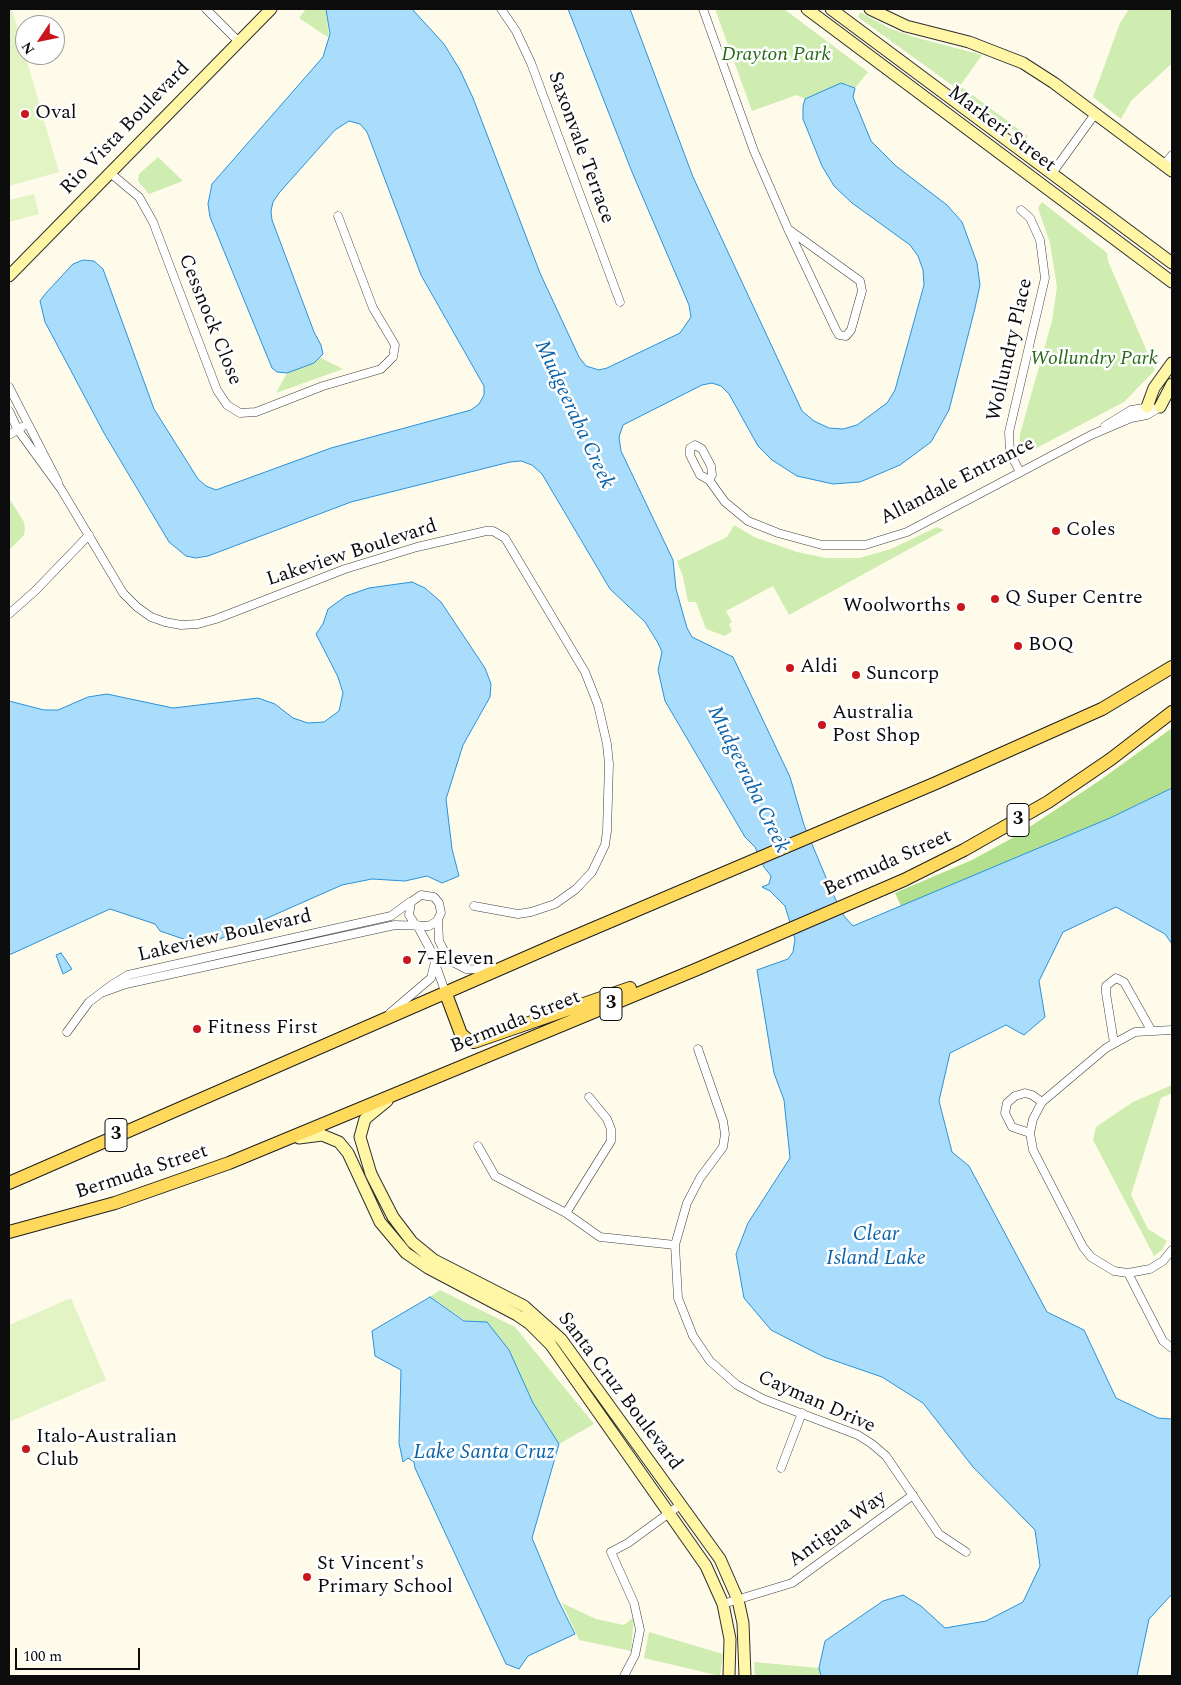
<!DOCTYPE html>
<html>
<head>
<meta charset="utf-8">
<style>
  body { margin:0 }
  #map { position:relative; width:1181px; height:1685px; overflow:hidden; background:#fffbeb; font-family:Spectral,serif }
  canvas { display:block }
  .frame { position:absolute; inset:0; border:10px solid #0c0c0c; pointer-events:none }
  .north { position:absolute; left:15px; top:15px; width:50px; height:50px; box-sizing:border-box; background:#fff; border:1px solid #9e9e9e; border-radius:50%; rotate:236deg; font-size:14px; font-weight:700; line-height:20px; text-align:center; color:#0c0c0c }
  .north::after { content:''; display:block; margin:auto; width:18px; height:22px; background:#ca171d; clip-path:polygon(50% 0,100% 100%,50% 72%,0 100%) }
  .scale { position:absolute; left:15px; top:1648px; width:125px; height:22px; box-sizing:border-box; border:2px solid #0c0c0c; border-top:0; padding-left:6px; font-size:15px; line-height:18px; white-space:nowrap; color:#0c0c0c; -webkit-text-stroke:4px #fff; paint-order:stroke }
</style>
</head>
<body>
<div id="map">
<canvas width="1181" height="1685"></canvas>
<div class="frame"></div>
<div class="north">N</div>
<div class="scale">100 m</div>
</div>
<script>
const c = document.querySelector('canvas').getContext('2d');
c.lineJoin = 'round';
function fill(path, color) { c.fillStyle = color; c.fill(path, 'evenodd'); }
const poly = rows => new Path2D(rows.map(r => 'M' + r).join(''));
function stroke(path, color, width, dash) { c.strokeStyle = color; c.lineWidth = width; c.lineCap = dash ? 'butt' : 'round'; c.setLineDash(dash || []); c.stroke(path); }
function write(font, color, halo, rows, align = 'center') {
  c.font = font + ' Spectral,serif'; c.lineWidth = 5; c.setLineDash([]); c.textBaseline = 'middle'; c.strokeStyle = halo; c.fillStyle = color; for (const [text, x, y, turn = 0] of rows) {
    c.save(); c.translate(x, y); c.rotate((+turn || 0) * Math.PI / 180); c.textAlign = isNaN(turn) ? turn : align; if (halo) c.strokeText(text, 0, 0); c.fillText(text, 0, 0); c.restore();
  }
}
const green = poly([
  [306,9,326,9,329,38,299,18],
  [715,9,784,9,868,72,855,88,847,84,805,99,797,95,752,111],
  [1129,9,1172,9,1172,66,1170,65,1131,101,1121,119,1093,97,1120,23],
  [860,12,889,28,914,37,982,55,960,86,1028,136,1026,139,858,17],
  [158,157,183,181,149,194,138,181,139,174],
  [1042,202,1107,253,1108,261,1155,370,1124,402,1025,454,1019,452,1020,434,1052,321,1057,287,1050,243,1038,208],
  [319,357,343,369,276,393,287,373,314,363],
  [9,498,24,522,25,529,24,535,9,550],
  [734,525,754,537,797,552,826,558,859,558,891,549,937,527,944,530,789,615,773,586,726,611,732,622,729,624,732,631,725,636,706,629,696,602,688,602,683,577,677,561,727,537],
  [1172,1085,1172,1093,1161,1098,1131,1195,1148,1229,1167,1241,1162,1250,1154,1256,1093,1140,1096,1127,1133,1102],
  [440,1290,515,1327,594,1424,559,1444,533,1403,509,1350,430,1297],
  [562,1603,596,1619,624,1625,634,1617,631,1651,579,1640],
  [649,1632,723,1654,720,1676,644,1658],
  [754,1662,819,1668,821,1676,755,1676]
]);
const forest = poly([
  [1172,728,1172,788,1110,818,901,906,895,893,972,860,1016,836,1099,781]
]);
const pitch = poly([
  [9,9,12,9,59,172,9,186],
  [34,194,39,214,9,222,9,200],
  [71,1298,106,1380,9,1422,9,1325]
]);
const water = poly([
  [326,9,412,9,444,44,460,70,473,98,540,273,579,357,586,366,599,370,607,368,680,333,691,317,689,305,632,172,568,9,630,9,693,177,802,411,814,421,829,428,843,429,857,425,887,403,895,390,924,285,923,270,918,256,910,245,852,203,834,186,822,166,803,119,803,106,805,99,841,83,855,88,853,97,871,141,896,166,947,205,962,222,977,263,980,285,975,308,949,410,931,442,900,465,860,482,833,484,797,476,772,460,758,446,729,394,721,386,712,383,702,385,623,425,619,437,621,451,673,560,676,589,687,628,692,637,733,657,790,777,804,825,832,892,844,916,853,926,1110,818,1172,788,1172,944,1165,934,1116,907,1063,932,1039,981,1045,1017,1024,1035,1006,1025,950,1053,939,1101,952,1152,969,1166,1047,1312,1084,1330,1116,1398,1158,1418,1172,1419,1172,1594,1149,1619,1137,1676,821,1676,819,1668,825,1641,883,1601,903,1595,921,1606,945,1628,986,1621,1023,1602,1040,1566,1035,1530,973,1467,923,1403,882,1377,824,1357,771,1330,744,1298,736,1254,748,1223,790,1158,784,1100,774,1073,757,970,788,959,793,952,795,939,785,906,770,891,762,887,769,884,771,876,764,867,755,847,745,837,665,701,658,670,662,652,658,643,645,622,610,589,542,474,532,465,521,461,510,462,351,502,208,556,196,558,186,556,169,542,104,433,45,322,40,301,46,293,73,264,83,260,94,261,103,269,154,409,198,479,206,486,216,490,331,448,471,410,479,404,484,395,484,386,421,275,367,132,360,124,349,121,335,130,279,193,273,202,271,211,272,220,314,332,321,345,323,354,314,363,287,373,277,372,272,368,210,217,208,204,212,184,323,57,330,34,326,9],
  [412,582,425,588,441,602,485,668,491,684,490,697,463,745,446,799,452,849,459,876,442,883,427,876,405,881,372,879,342,885,204,946,160,931,155,924,110,909,9,955,9,701,44,710,58,710,88,697,107,694,173,708,258,698,275,704,293,718,308,723,324,722,339,711,343,693,338,677,316,634,323,624,328,609,346,596,369,588,412,582],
  [61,953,72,969,63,974,56,955,61,953],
  [430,1297,464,1321,487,1322,509,1350,533,1403,559,1444,532,1538,557,1598,575,1634,528,1656,519,1669,506,1664,415,1468,414,1462,408,1458,403,1462,399,1443,401,1370,375,1356,372,1331,430,1297]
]);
const street = poly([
  [206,9,238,41],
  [501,9,516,31,531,63,620,302],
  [703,9,754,151,788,229],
  [1164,165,1172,155],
  [109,172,139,197,153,222,217,390,227,405,240,413,256,412,323,386,381,369,393,357,395,345,373,308,338,216],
  [1053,172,1095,114],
  [788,229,860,281,862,291,851,330,846,336,839,335,836,330,788,229],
  [9,387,58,482],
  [9,411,18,430,61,489,123,593,137,607,151,617,165,622,181,625,198,624,216,619,345,569,417,547,486,531,493,531,505,538,585,672,598,705,607,744,609,764,607,831,605,845,592,872,576,889,555,904,531,912,518,914,474,906],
  [1105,426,1131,410,1151,407],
  [9,435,22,427],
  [1020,472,1010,453,1009,432,1045,278,1040,240,1030,218,1021,210],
  [709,480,712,475,711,466,702,449,695,445,690,448,690,455,700,475,709,480,725,502,748,521,778,533,822,545,865,545,907,532,1091,435,1131,418,1147,415,1160,407],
  [9,614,35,591,89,535],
  [438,919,439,941,449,960,466,969,490,970],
  [417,925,430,949,446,994],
  [101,993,126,984,395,925,429,926,437,921,441,913,439,903,434,897,421,895,411,902,409,915,415,924],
  [390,1013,431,978,435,962],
  [1172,1030,1135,1032,1106,1048,1042,1102,1033,1119,1030,1133,1033,1150,1083,1247,1091,1257,1114,1271,1128,1273,1150,1269,1163,1261,1172,1250],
  [67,1032,89,1002,113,984,128,975,391,916,410,902],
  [1114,1043,1106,993,1106,986,1116,978,1124,982,1151,1030],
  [698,1049,723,1121,725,1134,723,1147,700,1178,687,1203,675,1245,678,1298,693,1336,710,1361,737,1385,763,1399,858,1435,872,1444,886,1456,939,1534,966,1552],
  [1030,1133,1012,1127,1005,1113,1007,1103,1015,1096,1025,1093,1032,1095,1042,1102],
  [478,1146,495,1176,566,1213,600,1237,675,1245],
  [566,1213,611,1141,611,1129,607,1119,589,1097],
  [1128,1273,1163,1341,1172,1348],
  [781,1468,802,1413],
  [723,1604,792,1583,913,1495],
  [624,1676,635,1655,640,1630,634,1603,611,1552,628,1543,680,1505]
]);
const secondary = poly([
  [807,9,1172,282],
  [831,9,1172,263],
  [870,9,906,26,969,42,1023,63,1054,83,1172,171],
  [9,276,271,9],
  [1147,407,1154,388,1172,363],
  [1160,407,1172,384],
  [387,1101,365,1119,360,1137,371,1174,393,1217,412,1242,434,1260,524,1306,561,1339,720,1559,738,1600,743,1623,745,1676],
  [299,1138,322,1135,339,1142,348,1153,380,1222,406,1253,428,1268,517,1315,530,1324,551,1345,706,1566,723,1604,730,1639,729,1676]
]);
const primary = poly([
  [446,994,461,1034,468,1040,474,1042,630,988],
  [9,1183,564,941,936,783,1102,709,1172,667],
  [9,1232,115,1203,229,1163,695,970,904,880,964,850,1048,802,1111,759,1172,712]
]);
const markers = [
  [25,114,5,"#ca171d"],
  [1056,531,5,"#ca171d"],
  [995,599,5,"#ca171d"],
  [961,607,5,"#ca171d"],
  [1018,646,5,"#ca171d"],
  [790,668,5,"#ca171d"],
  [856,675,5,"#ca171d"],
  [822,725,5,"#ca171d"],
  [407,960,5,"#ca171d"],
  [197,1029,5,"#ca171d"],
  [26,1449,5,"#ca171d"],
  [307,1577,5,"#ca171d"]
];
const shields = [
  [1018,820,22],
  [611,1004,22],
  [116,1135,22]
];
const shieldNames = [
  ["3",1018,820],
  ["3",611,1004],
  ["3",116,1135]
];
const parkNames = [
  ["Drayton Park",776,56],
  ["Wollundry Park",1094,360]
];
const poiNames = [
  ["Oval",35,114],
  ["Coles",1066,531],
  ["Q Super Centre",1005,599],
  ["Woolworths",951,607,"right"],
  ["BOQ",1028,646],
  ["Aldi",800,668],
  ["Suncorp",866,675],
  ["Australia",832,714],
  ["Post Shop",832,737],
  ["7-Eleven",417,960],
  ["Fitness First",207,1029],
  ["Italo-Australian",36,1438],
  ["Club",36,1461],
  ["St Vincent's",317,1565],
  ["Primary School",317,1588]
];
const streetNames = [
  ["Rio Vista Boulevard",126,129,-46],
  ["Markeri Street",1001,130,37],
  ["Saxonvale Terrace",580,148,70],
  ["Cessnock Close",209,320,68],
  ["Wollundry Place",1011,350,-77],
  ["Allandale Entrance",958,482,-27],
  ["Lakeview Boulevard",352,554,-18],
  ["Bermuda Street",888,864,-24],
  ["Lakeview Boulevard",225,937,-13],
  ["Bermuda Street",516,1023,-22],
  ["Bermuda Street",142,1173,-18],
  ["Santa Cruz Boulevard",619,1392,53],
  ["Cayman Drive",816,1403,24],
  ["Antigua Way",838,1530,-36]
];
const waterNames = [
  ["Mudgeeraba Creek",573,415,65],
  ["Mudgeeraba Creek",747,780,64],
  ["Clear",876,1236],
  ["Island Lake",876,1260],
  ["Lake Santa Cruz",484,1454]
];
fill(green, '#cfedb1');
fill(forest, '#b2e08e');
fill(pitch, '#e2f4c3');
fill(water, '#aadcfc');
stroke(water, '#2992db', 1);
stroke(street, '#3f3f3f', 9);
stroke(secondary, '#2e2e2e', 13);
stroke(primary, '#1d1d1d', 14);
stroke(street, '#fff', 8);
stroke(secondary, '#fff6a6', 11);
stroke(primary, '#ffd95b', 12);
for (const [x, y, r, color] of markers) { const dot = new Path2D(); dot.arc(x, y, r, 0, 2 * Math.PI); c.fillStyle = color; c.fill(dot); stroke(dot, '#fff', 2); }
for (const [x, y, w] of shields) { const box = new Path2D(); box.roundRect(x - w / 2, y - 16.5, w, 33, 4); c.fillStyle = '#fff'; c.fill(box); stroke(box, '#0c0c0c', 1); }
write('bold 19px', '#0c0c0c', null, shieldNames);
write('italic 20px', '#276a16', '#fff', parkNames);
write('20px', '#0c0c0c', '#fff', poiNames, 'left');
write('20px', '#0c0c0c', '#fff', streetNames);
write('italic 21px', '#0962aa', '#fff', waterNames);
</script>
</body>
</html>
